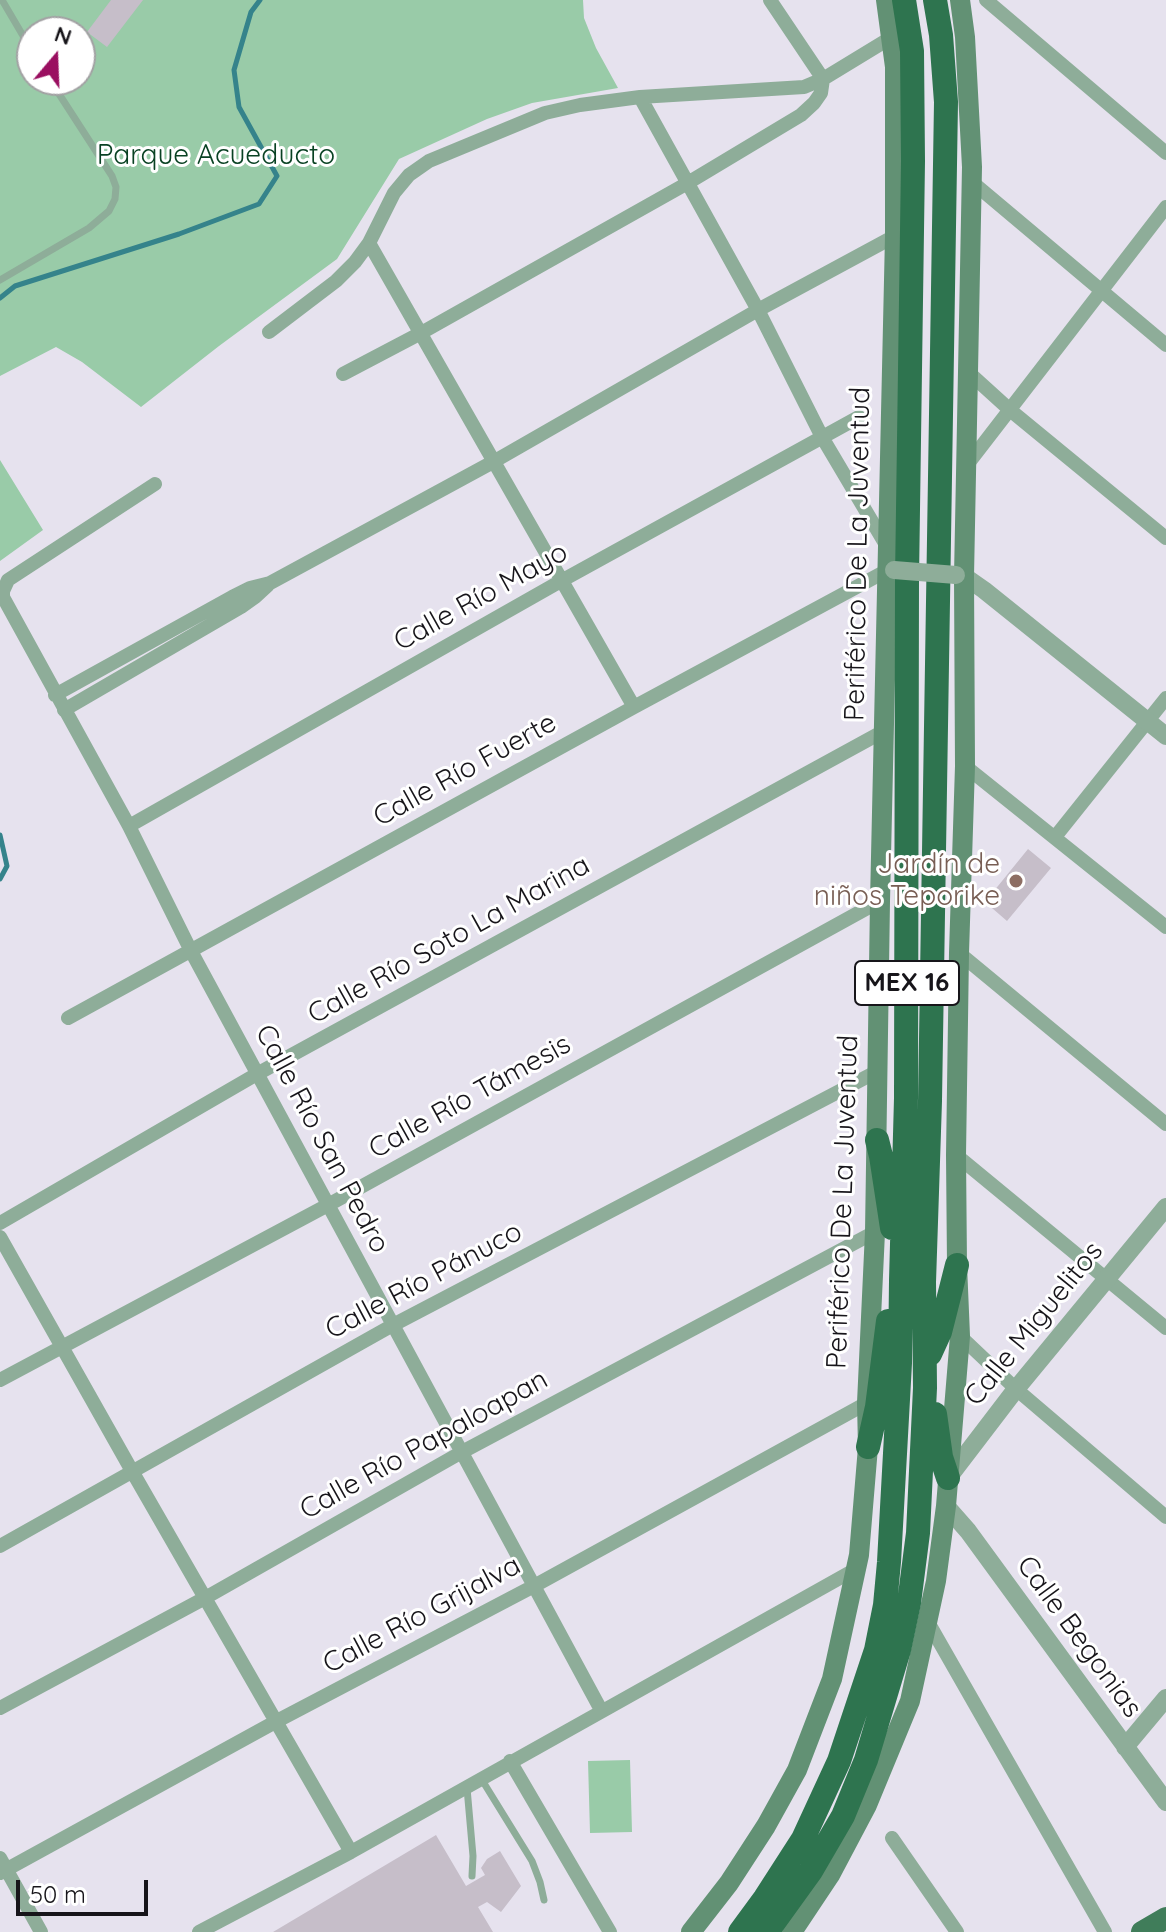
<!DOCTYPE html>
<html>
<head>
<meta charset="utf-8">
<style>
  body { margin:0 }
  #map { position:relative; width:1166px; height:1932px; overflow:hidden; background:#e6e2ee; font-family:Quicksand,sans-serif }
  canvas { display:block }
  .north { position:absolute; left:16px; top:16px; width:80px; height:80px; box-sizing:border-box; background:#fff; border:2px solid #a2a1a3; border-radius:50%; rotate:19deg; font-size:22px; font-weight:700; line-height:32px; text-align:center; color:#17151a }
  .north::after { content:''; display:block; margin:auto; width:28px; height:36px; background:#9a0f60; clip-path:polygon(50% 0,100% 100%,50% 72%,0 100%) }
  .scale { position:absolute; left:16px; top:1880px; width:132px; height:36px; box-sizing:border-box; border:4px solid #17151a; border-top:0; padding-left:10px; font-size:24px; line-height:28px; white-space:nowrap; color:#17151a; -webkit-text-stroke:6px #fff; paint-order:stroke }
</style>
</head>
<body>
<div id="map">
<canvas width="1166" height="1932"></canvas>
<div class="north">N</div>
<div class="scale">50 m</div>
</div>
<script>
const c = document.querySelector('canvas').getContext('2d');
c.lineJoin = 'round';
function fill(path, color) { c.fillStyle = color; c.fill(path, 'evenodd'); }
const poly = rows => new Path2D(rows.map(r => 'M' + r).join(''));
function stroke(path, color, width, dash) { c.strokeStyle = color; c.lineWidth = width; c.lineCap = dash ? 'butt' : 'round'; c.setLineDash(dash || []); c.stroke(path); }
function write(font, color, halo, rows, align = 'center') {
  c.font = font + ' Quicksand,sans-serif'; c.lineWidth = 6; c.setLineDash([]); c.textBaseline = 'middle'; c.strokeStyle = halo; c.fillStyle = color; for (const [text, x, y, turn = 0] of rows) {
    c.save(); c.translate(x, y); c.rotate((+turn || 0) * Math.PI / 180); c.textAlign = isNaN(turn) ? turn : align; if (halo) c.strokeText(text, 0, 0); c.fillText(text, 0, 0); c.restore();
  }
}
const green = poly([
  [0,0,583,0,584,18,596,48,618,88,532,103,487,119,399,159,337,259,219,346,141,407,82,362,56,347,0,376],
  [32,32,80,32,80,80,32,80],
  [0,460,43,530,0,561],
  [630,1760,632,1832,590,1833,588,1761]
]);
const stream = poly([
  [0,298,15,286,179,234,259,204,277,176,239,107,234,70,251,12,260,0],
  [0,835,7,866,0,879]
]);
const building = poly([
  [111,0,143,0,107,47,87,32],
  [1028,849,1051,868,1007,921,985,902],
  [436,1835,466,1886,485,1875,481,1868,487,1859,500,1851,521,1886,501,1912,487,1902,478,1907,493,1932,273,1932]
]);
const service = poly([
  [2,0,32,51],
  [0,280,89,228,109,211,115,199,116,187,112,176,50,80],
  [482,1780,532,1861,540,1882,544,1900],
  [467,1788,473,1856,472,1876]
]);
const minor = poly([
  [986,0,1166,153],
  [640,97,758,310,822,437,886,545],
  [971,181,1166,345],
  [369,243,634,707],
  [269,332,336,281,355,262,369,243,394,193,409,175,429,161,545,113,580,105,640,97,804,87,823,79,892,37],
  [967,371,1010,410,1166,538],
  [343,374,421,333,686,184,801,115,814,103,821,93,823,79,770,0],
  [967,465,1166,207],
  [155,484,8,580,3,591,3,597,129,826,191,951,601,1710],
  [55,695,232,597,250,588,270,583,493,462,758,310,895,236],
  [64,710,241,607,255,597,268,585],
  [965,766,1166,927],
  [129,826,561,581,859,417],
  [1055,837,1166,698],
  [959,953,1166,1124],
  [68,1018,634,707,888,570],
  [956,1155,1166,1328],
  [0,1223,257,1074,884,731],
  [0,1237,132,1471,351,1852],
  [960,1336,1016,1389,1166,1517],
  [0,1380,328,1205,880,901],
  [0,1546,393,1325,878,1071],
  [928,1622,1105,1932],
  [0,1708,205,1598,462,1452,875,1232],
  [510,1761,610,1932],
  [892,1838,957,1932],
  [0,1858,41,1932],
  [0,1873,277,1721,534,1586,867,1403],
  [199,1932,351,1852,856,1569]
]);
const tertiary = poly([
  [956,575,964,576,984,590,1166,736],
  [948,1478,1016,1389,1166,1207],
  [946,1506,968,1531,1166,1802],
  [1125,1747,1166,1698]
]);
const secondary = poly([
  [691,1932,729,1883,766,1826,797,1770,832,1679,859,1555,868,1447,867,1403,875,1232,880,901,895,236,895,67,886,0],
  [792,1932,830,1875,867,1805,910,1701,936,1581,946,1506,960,1336,957,1265,956,1155,959,953,965,766,964,576,972,167,965,37,960,0]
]);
const primary = poly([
  [1142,1932,1166,1918]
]);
const trunk = poly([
  [877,1140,881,1156,892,1228],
  [930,1354,940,1332,957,1265],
  [935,1414,941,1457,948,1478],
  [868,1447,877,1407,888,1321],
  [740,1932,765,1898,803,1839,839,1761,876,1650,885,1605,889,1562,900,1363,901,1281,906,1098,907,579,913,161,912,51,904,0],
  [767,1932,811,1871,843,1816,866,1760,899,1650,909,1603,918,1533,925,1388,924,1282,930,1101,946,102,941,35,935,0]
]);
const tertiaryBridge = poly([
  [894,570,956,575]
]);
const markers = [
  [1016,881,8,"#8d6e63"]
];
const shields = [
  [907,983,104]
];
const shieldNames = [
  ["MEX 16",907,983]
];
const parkNames = [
  ["Parque Acueducto",216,156]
];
const streetNames = [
  ["Periférico De La Juventud",858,554,-89],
  ["Calle Río Mayo",481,597,-29],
  ["Calle Río Fuerte",465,770,-29],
  ["Calle Río Soto La Marina",449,940,-29],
  ["Calle Río Támesis",470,1097,-29],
  ["Calle Río San Pedro",322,1139,62],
  ["Periférico De La Juventud",843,1202,-88],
  ["Calle Río Pánuco",424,1281,-28],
  ["Calle Miguelitos",1034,1324,-51],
  ["Calle Río Papaloapan",424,1445,-29],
  ["Calle Río Grijalva",422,1615,-28],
  ["Calle Begonias",1079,1637,54]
];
const educationNames = [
  ["Jardín de",1000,865],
  ["niños Teporike",1000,897]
];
fill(green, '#99cba8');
stroke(stream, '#35838b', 5);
fill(building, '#c6bec9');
stroke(service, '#8ead99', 7);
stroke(minor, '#8ead99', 14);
stroke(tertiary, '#8ead99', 18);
stroke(secondary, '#629174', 20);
stroke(primary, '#407d5a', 22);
stroke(trunk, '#2e744f', 24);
stroke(tertiaryBridge, '#8ead99', 18);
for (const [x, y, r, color] of markers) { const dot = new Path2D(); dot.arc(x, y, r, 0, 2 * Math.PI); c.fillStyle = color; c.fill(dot); stroke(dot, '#fff', 3); }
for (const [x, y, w] of shields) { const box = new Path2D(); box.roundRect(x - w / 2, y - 22, w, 44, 6); c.fillStyle = '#fff'; c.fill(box); stroke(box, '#17151a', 2); }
write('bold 26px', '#17151a', null, shieldNames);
write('28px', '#094223', '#fff', parkNames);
write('28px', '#17151a', '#fff', streetNames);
write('28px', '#785e54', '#fff', educationNames, 'right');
</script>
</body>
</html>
